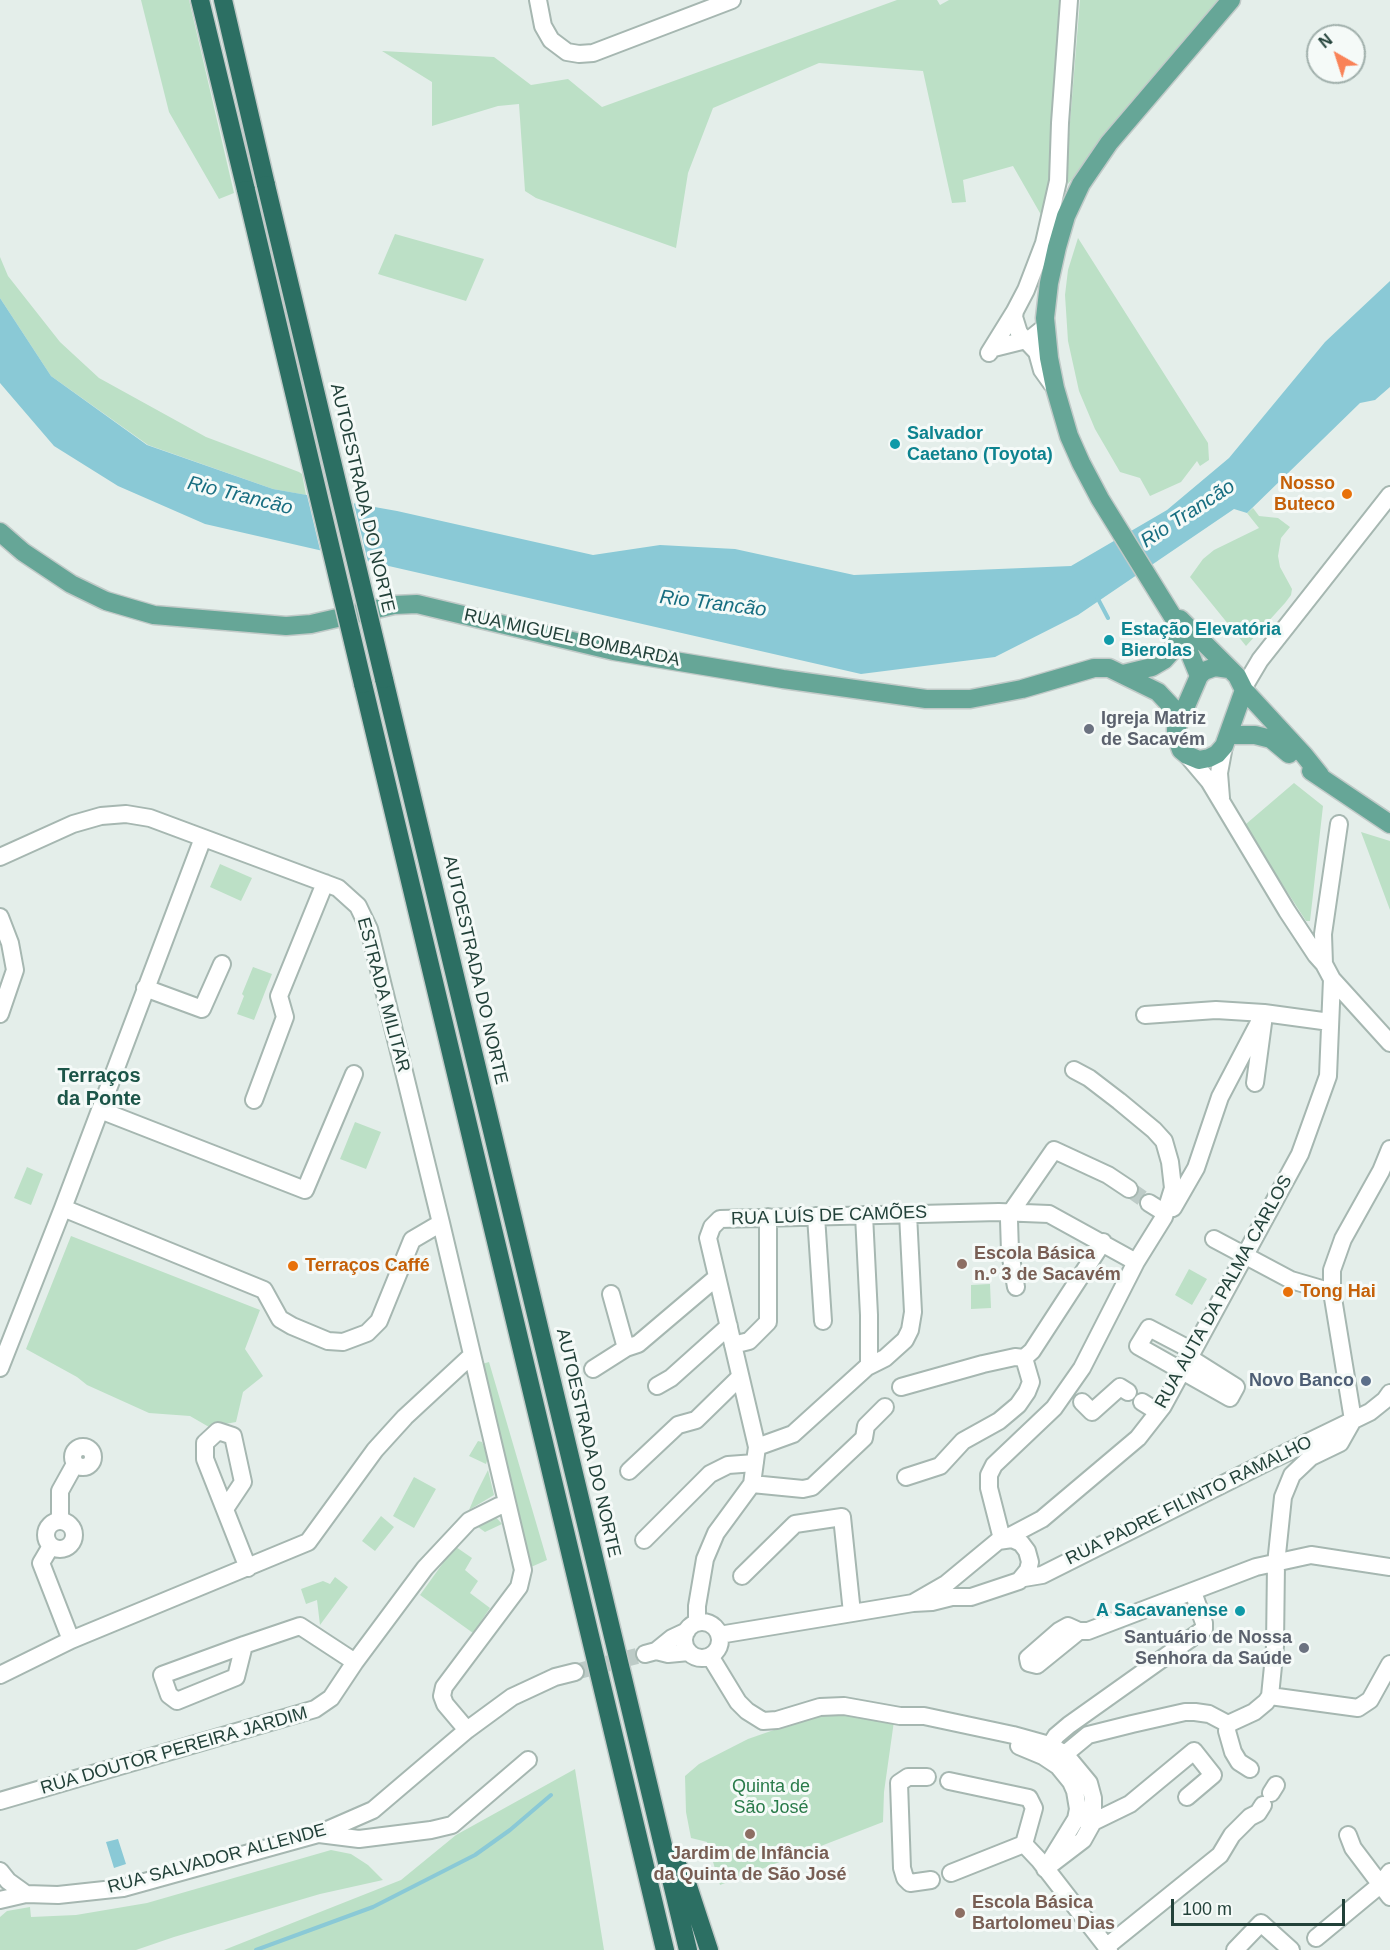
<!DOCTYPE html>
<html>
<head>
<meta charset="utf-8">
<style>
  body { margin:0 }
  #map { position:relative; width:1390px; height:1950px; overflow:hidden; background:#e4eeea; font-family:Helvetica,sans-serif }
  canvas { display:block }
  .north { position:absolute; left:1306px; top:24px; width:60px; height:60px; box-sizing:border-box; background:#f5faf8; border:2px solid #a1b0ac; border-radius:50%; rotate:321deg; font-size:16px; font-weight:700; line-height:24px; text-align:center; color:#224139 }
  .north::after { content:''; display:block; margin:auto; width:21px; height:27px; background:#f98257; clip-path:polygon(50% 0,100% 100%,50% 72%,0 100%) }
  .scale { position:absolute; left:1171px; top:1899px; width:174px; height:27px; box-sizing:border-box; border:3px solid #224139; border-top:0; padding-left:8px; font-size:18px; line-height:21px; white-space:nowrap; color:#224139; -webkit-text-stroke:4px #f5faf8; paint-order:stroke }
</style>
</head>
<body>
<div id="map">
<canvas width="1390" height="1950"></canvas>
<div class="north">N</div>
<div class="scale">100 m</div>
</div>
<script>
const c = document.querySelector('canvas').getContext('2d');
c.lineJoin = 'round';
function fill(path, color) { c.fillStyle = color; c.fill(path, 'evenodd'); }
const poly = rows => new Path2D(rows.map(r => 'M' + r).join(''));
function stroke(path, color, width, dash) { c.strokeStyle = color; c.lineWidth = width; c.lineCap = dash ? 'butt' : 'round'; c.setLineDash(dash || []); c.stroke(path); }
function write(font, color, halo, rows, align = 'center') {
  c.font = font + ' Helvetica,sans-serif'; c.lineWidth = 6; c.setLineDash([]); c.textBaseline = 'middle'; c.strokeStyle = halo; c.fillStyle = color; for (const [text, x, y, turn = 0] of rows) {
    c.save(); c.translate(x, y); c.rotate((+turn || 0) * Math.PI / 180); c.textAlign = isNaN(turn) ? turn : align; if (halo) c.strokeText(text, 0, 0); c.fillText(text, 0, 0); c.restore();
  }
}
const green = poly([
  [141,0,189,0,234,193,219,199,169,112],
  [897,0,937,0,940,5,949,0,1064,0,1057,114,1044,220,1013,166,963,180,966,202,952,203,923,71,819,63,713,108,688,173,676,248,536,198,525,191,519,104,498,106,432,126,432,82,382,51,494,57,531,85,568,79,602,107],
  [1080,0,1219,0,1121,117,1068,184,1067,159],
  [395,234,484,259,466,301,378,274],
  [1078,238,1208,443,1209,460,1200,466,1197,461,1181,482,1150,496,1140,478,1120,472,1095,429,1079,391,1068,341,1065,295,1068,270],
  [0,257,8,276,60,342,99,378,206,437,299,472,302,474,306,495,273,489,148,445,51,376,0,298],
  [1253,508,1259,516,1278,518,1290,527,1281,538,1278,556,1280,567,1292,589,1291,595,1285,603,1246,646,1190,577,1203,559,1214,550,1259,528,1247,513],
  [1294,783,1323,806,1310,921,1306,921,1246,828,1246,824],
  [1361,832,1390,841,1390,910],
  [220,864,252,878,241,901,210,887],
  [253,967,272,974,254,1020,237,1014,244,996,242,994],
  [355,1122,381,1132,366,1169,340,1159],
  [27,1167,43,1174,31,1205,14,1198],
  [71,1236,260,1310,245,1349,263,1376,243,1392,236,1422,209,1427,190,1416,149,1413,87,1385,77,1377,26,1349],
  [1189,1269,1207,1279,1192,1305,1175,1295],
  [990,1284,991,1308,971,1309,971,1285],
  [489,1362,547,1560,531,1567,482,1364],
  [478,1441,482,1442,485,1449,488,1458,486,1464,469,1456],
  [488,1470,494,1495,469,1510,475,1496],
  [414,1477,436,1489,414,1528,393,1516],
  [494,1515,502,1524,485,1532,478,1527],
  [381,1516,394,1527,375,1551,362,1541],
  [456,1547,472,1558,465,1570,478,1581,470,1593,490,1608,473,1633,420,1595,443,1563,445,1557],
  [335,1577,348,1587,320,1625,317,1600,306,1604,301,1589,323,1581,330,1584],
  [834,1709,894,1721,884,1792,883,1822,720,1885,707,1842,691,1838,686,1812,685,1776,699,1764,748,1739],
  [575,1769,604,1950,224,1950,401,1880,456,1835],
  [331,1850,351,1854,368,1865,383,1880,320,1894,174,1937,136,1950,0,1950,0,1917,7,1911,30,1907,31,1917,76,1915,147,1903]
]);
const water = poly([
  [1390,281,1390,387,1375,400,1360,403,1247,513,1234,509,1078,615,995,657,861,674,205,524,118,486,54,446,0,383,0,298,51,376,147,445,273,489,397,511,593,555,660,545,735,549,854,575,1071,566,1167,510,1229,458,1325,342],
  [118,1839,126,1864,114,1868,106,1842]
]);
const pier = poly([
  [306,491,353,500,369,566,321,554]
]);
const stream = poly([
  [1097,597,1108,618],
  [256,1950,373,1907,475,1855,510,1830,551,1795]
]);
const minorTunnel = poly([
  [1129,1189,1149,1203],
  [575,1672,645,1654]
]);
const minor = poly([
  [538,0,543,26,551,40,567,52,579,54,593,53,732,0],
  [994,348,1030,339,1045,327],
  [989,353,1015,311],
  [1052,384,1042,370,1037,352,1019,333,1014,317,1015,311,1026,290,1044,243,1058,181,1060,123,1069,0],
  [1244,687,1260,660,1390,495],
  [1221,798,1219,773,1224,746],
  [0,857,73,824,101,816,126,814,150,818,338,888,358,906,369,929,441,1223,523,1570,519,1587,444,1687,442,1696,445,1704,467,1730],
  [0,917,10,943,15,970,0,1014],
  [1324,964,1323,934,1339,824],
  [1332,979,1390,1043],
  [145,988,202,1009,222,964],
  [1145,1015,1216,1010,1264,1013,1330,1022],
  [1255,1083,1263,1023],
  [254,1100,285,1017,279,996,325,883],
  [100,1110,305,1190,354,1074],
  [1149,1203,1165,1213],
  [63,1208,264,1290,280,1319,292,1326,328,1341,343,1342,367,1333,379,1321,412,1240,441,1223],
  [1173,1208,1196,1168,1220,1097,1264,1013],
  [864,1215,869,1315,869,1364,867,1367],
  [816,1216,823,1321],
  [1214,1239,1291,1280,1332,1292],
  [1016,1287,1010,1252,1009,1220,1011,1212,1054,1150,1108,1175,1129,1189],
  [611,1294,626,1348],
  [733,1345,749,1341,768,1322,768,1217],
  [1190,1358,1236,1387,1230,1398,1138,1346,1149,1328,1193,1351],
  [0,1368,63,1208,203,838],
  [593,1369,626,1348,638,1344,717,1277],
  [657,1386,671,1378,729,1326],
  [901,1387,983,1364,1015,1357,1024,1358],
  [1082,1402,1092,1412,1120,1387,1128,1392],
  [1142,1402,1158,1412],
  [1353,1420,1332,1292,1332,1270,1343,1239,1381,1171,1390,1149],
  '73 1457a10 10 0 1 1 20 0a10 10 0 1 1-20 0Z',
  [757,1447,793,1434,867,1367,885,1358,905,1340,910,1330,913,1312,908,1214],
  [629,1471,678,1425,696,1420,740,1377],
  [906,1477,940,1466,963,1441,999,1421,1018,1405,1027,1392,1031,1382,1024,1358,1032,1351,1103,1242],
  [752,1484,803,1489,812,1487,864,1438,866,1426,885,1407],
  [225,1509,243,1482,233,1436,218,1431,205,1443,205,1459,248,1568],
  [60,1520,60,1491,75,1464],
  '46 1535a14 14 0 1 1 28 0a14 14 0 1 1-28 0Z',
  [1006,1538,1042,1519,1138,1438,1163,1406,1300,1154,1328,1076,1332,979,1324,964,1316,955,1287,911,1209,781,1187,755],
  [1002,1539,989,1488,989,1475,994,1465,1054,1408,1082,1368,1136,1262,1164,1217,1173,1188,1170,1162,1164,1141,1154,1130,1119,1101,1089,1078,1074,1070],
  [644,1540,710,1474,728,1465,755,1463],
  [51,1546,41,1563,71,1640],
  [742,1576,795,1524,842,1517,852,1613],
  [1024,1578,1042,1575,1263,1464,1370,1412,1385,1400,1390,1393],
  '684 1640a18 18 0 1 1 36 0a18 18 0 1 1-36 0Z',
  [697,1623,697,1606,705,1559,716,1533,752,1484,757,1447,708,1238,712,1227,720,1219,999,1212,1049,1214,1136,1262],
  [1079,1631,1037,1665,1029,1663,1028,1658,1059,1631,1068,1626,1079,1631,1088,1631,1256,1567,1311,1555,1390,1567],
  [719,1635,913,1603,932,1602,952,1597,971,1597,1019,1581,1028,1570,1030,1562,1027,1551,1021,1543,1012,1539,998,1541,946,1584,913,1603],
  [244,1645,236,1677,177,1701,169,1695,162,1675,244,1645,300,1626,355,1662],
  [656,1651,668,1654,689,1652],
  [645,1654,656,1651,672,1638,687,1631],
  [710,1656,738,1702,747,1711,763,1721,777,1720,820,1707,844,1706,900,1716,924,1716,1013,1735,1049,1745,1065,1754,1089,1783,1093,1798,1093,1822,1083,1840,1045,1869],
  [0,1675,71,1640,308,1542,375,1450,405,1417,472,1355],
  [1270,1696,1358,1708,1370,1700,1390,1664],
  [1228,1724,1254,1712,1266,1702,1270,1696,1275,1646,1276,1564,1283,1497,1292,1475,1311,1457,1340,1443,1353,1420],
  [1228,1724,1227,1731,1233,1752,1239,1762,1250,1769],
  [1019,1746,1043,1756,1058,1766,1071,1782,1075,1791,1078,1809,1076,1819,1052,1858],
  [1044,1755,1056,1736,1069,1725,1204,1629,1204,1623,1193,1592],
  [1060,1763,1065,1754,1088,1735,1132,1724,1185,1712,1195,1712,1209,1714,1228,1724],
  [927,1777,908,1777,899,1783,902,1868,905,1878,910,1883,931,1880],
  [949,1781,1029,1798,1034,1808,1024,1844,951,1873],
  [1271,1793,1276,1785],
  [0,1801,315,1709,331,1698,355,1662,425,1568,469,1521,499,1506,507,1506],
  [1086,1821,1093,1822,1130,1804,1194,1751,1213,1775,1187,1797],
  [319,1834,359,1839,431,1830,452,1825,528,1760],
  [1348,1835,1353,1848,1390,1897],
  [1024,1844,1040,1861,1109,1950],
  [0,1871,8,1881,26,1894],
  [0,1900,26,1894,58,1895,123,1888,318,1834,373,1810,467,1730,512,1697,555,1677,575,1672],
  [1316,1938,1380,1885,1390,1872],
  [1106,1947,1220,1855,1232,1835,1250,1817,1258,1813,1263,1805],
  [1235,1950,1261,1923,1291,1950]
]);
const major = poly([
  [0,532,23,552,71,584,106,601,154,615,286,626,311,624,394,605,417,604,614,651,783,679,926,699,970,699,1022,689,1094,668,1109,668,1158,692,1173,708,1178,723],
  [1180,619,1237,676,1244,690,1304,755,1320,775],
  [1229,669,1215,667,1204,671,1199,676,1176,729,1176,736,1181,750,1187,755,1199,760,1209,758,1217,754,1224,746,1244,690],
  [1123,674,1152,667,1164,660,1173,650,1180,629],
  [1199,676,1178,625,1100,499,1081,463,1069,436,1055,388,1049,358,1045,318,1049,283,1057,247,1066,216,1081,184,1109,143,1231,0],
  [1228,735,1255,735,1271,739,1289,754],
  [1311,771,1390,824]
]);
const highway = poly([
  [200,0,246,190],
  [223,0,266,185],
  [384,679,688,1950],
  [363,684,665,1950],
  [673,1857,688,1886,709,1950]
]);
const highwayBridge = poly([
  [266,185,384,679],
  [246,190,363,684]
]);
const markers = [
  [895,444,6,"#0f9aa8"],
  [1347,494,6,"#e8710a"],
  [1109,640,6,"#0f9aa8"],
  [1089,729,6,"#6b7280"],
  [962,1264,6,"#8d6e63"],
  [293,1266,6,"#e8710a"],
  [1288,1292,6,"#e8710a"],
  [1366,1381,6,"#5c6f8a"],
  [1240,1611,6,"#0f9aa8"],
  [1304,1648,6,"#6b7280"],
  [750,1834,6,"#8d6e63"],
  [960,1913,6,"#8d6e63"]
];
const cultureNames = [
  ["Salvador",907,434],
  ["Caetano (Toyota)",907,455],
  ["Estação Elevatória",1121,630],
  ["Bierolas",1121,651],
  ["A Sacavanense",1228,1611,"right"]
];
const foodNames = [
  ["Nosso",1335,484,"right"],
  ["Buteco",1335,505,"right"],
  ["Terraços Caffé",305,1266],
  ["Tong Hai",1300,1292]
];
const streetNames = [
  ["AUTOESTRADA DO NORTE",362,498,77],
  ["RUA MIGUEL BOMBARDA",572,638,12],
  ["AUTOESTRADA DO NORTE",475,970,77],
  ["ESTRADA MILITAR",383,995,75],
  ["RUA LUÍS DE CAMÕES",829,1216,-2],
  ["RUA AUTA DA PALMA CARLOS",1224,1292,-61],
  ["AUTOESTRADA DO NORTE",588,1443,77],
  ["RUA PADRE FILINTO RAMALHO",1189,1501,-26],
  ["RUA DOUTOR PEREIRA JARDIM",174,1751,-16],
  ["RUA SALVADOR ALLENDE",217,1859,-15]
];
const worshipNames = [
  ["Igreja Matriz",1101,719],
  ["de Sacavém",1101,740],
  ["Santuário de Nossa",1292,1638,"right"],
  ["Senhora da Saúde",1292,1659,"right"]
];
const educationNames = [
  ["Escola Básica",974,1254],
  ["n.º 3 de Sacavém",974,1275],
  ["Jardim de Infância",750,1854,"center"],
  ["da Quinta de São José",750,1875,"center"],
  ["Escola Básica",972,1903],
  ["Bartolomeu Dias",972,1924]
];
const serviceNames = [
  ["Novo Banco",1354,1381]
];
const parkNames = [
  ["Quinta de",771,1787],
  ["São José",771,1808]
];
const waterNames = [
  ["Rio Trancão",240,496,14],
  ["Rio Trancão",1188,514,-33],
  ["Rio Trancão",713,604,7]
];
const neighbourhoodNames = [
  ["Terraços",99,1076],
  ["da Ponte",99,1099]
];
fill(green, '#bce0c6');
fill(water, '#8ac9d6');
fill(pier, '#e4eeea');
stroke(stream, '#8ac9d6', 4);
stroke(minorTunnel, '#bdcbc7', 16, [16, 8]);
stroke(minor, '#a6b7b1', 20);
stroke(major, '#c1cac8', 21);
stroke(highway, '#c1cac8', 21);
stroke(minor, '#fff', 16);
stroke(major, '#66a697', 18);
stroke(highway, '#2c6f63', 18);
stroke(highwayBridge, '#c1cac8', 21, []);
stroke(highwayBridge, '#2c6f63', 18);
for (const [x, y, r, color] of markers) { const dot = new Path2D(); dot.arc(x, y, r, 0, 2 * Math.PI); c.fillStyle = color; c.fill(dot); stroke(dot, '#f5faf8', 2); }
write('bold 18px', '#0d838f', '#f5faf8', cultureNames, 'left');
write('bold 18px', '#c56008', '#f5faf8', foodNames, 'left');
write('18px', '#224139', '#f5faf8', streetNames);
write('bold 18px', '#5b616d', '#f5faf8', worshipNames, 'left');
write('bold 18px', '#785e54', '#f5faf8', educationNames, 'left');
write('bold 18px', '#4e5e75', '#f5faf8', serviceNames, 'right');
write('18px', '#2a7b4a', '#f5faf8', parkNames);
write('italic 20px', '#186e81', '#f5faf8', waterNames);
write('bold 20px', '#1c5548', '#f5faf8', neighbourhoodNames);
</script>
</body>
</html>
